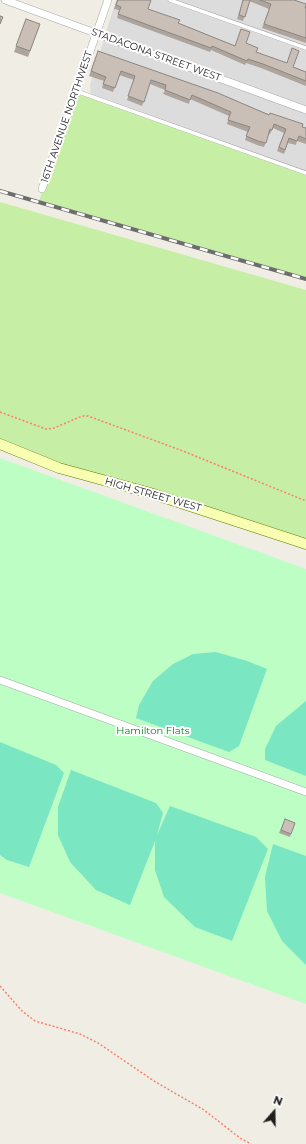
<!DOCTYPE html>
<html>
<head>
<meta charset="utf-8">
<style>
  body { margin:0 }
  #map { position:relative; width:306px; height:1144px; overflow:hidden; background:#f0ede4; font-family:Montserrat,sans-serif }
  canvas { display:block }
  .north { position:absolute; left:254px; top:1092px; width:40px; height:40px; -webkit-text-stroke:3px #fff; paint-order:stroke; rotate:20deg; font-size:11px; font-weight:700; line-height:16px; text-align:center; color:#1f1f1f }
  .north::after { content:''; display:block; margin:auto; width:14px; height:18px; background:#1f1f1f; clip-path:polygon(50% 0,100% 100%,50% 72%,0 100%) }
</style>
</head>
<body>
<div id="map">
<canvas width="306" height="1144"></canvas>
<div class="north">N</div>
</div>
<script>
const c = document.querySelector('canvas').getContext('2d');
c.lineJoin = 'round';
function fill(path, color) { c.fillStyle = color; c.fill(path, 'evenodd'); }
const poly = rows => new Path2D(rows.map(r => 'M' + r).join(''));
function stroke(path, color, width, dash) { c.strokeStyle = color; c.lineWidth = width; c.lineCap = dash ? 'butt' : 'round'; c.setLineDash(dash || []); c.stroke(path); }
function write(font, color, halo, rows, align = 'center') {
  c.font = font + ' Montserrat,sans-serif'; c.lineWidth = 4; c.setLineDash([]); c.textBaseline = 'middle'; c.strokeStyle = halo; c.fillStyle = color; for (const [text, x, y, turn = 0] of rows) {
    c.save(); c.translate(x, y); c.rotate((+turn || 0) * Math.PI / 180); c.textAlign = isNaN(turn) ? turn : align; if (halo) c.strokeText(text, 0, 0); c.fillText(text, 0, 0); c.restore();
  }
}
const residential = poly([
  [116,0,306,0,306,173,91,97,90,85]
]);
const grass = poly([
  [76,91,306,173,306,278,39,201],
  [0,202,306,290,306,543,65,467,0,443]
]);
const park = poly([
  [0,458,306,569,306,1004,0,893]
]);
const pitch = poly([
  [216,652,247,661,267,669,239,746,229,752,136,718,139,705,153,681,173,664,193,654],
  [306,701,306,776,265,760,265,749,276,726],
  [0,742,56,765,64,773,29,867,7,860,0,855],
  [71,770,156,803,163,813,157,835,170,806,256,837,268,849,232,941,195,927,164,897,155,870,155,841,130,905,96,890,70,862,58,835,58,807],
  [273,844,306,856,306,965,282,941,267,911,265,877]
]);
const path = poly([
  [0,412,46,429,54,428,82,416,88,416,183,451,306,501],
  [0,986,22,1011,35,1021,80,1034,98,1043,154,1081,204,1110,240,1138,251,1144]
]);
const lane = poly([
  [170,0,306,48],
  [76,91,306,173]
]);
const street = poly([
  [5,0,306,110],
  [42,189,108,0],
  [0,680,306,792]
]);
const secondary = poly([
  [0,444,59,468,150,493,306,544]
]);
const rail = poly([
  [0,191,306,279]
]);
const wall = poly([
  [117,0,148,9,178,23,235,46,246,43,256,52,306,72,306,86,261,68,246,63,245,65,211,50,210,52,117,18,119,10,114,9],
  [243,0,294,0,306,8,306,43,262,28,269,9,249,1,243,21,237,19],
  [26,19,40,24,28,57,14,52],
  [98,51,306,128,306,144,297,141,296,145,288,143,284,154,277,151,284,133,273,128,270,134,269,134,264,147,257,145,245,140,248,132,227,124,229,116,190,99,189,104,163,94,165,90,150,84,142,106,127,100,134,80,119,75,113,92,102,88,104,81,89,76],
  [285,819,295,823,290,837,279,833]
]);
const building = poly([
  [118,0,151,0,148,9,180,20,178,23,235,46,241,29,250,32,246,43,258,48,256,52,287,63,292,48,299,51,293,67,306,72,306,81,263,64,248,59,247,61,212,46,211,48,118,14,121,7,116,5,118,0],
  [243,0,250,0,245,17,239,15,243,0],
  [260,0,294,0,306,4,305,8,306,8,306,38,264,24,271,4,260,0],
  [0,16,3,17,0,24,0,16],
  [26,19,40,24,30,51,16,46,26,19],
  [98,51,218,93,269,115,270,113,303,124,302,127,306,128,306,139,299,136,297,141,289,138,285,150,279,147,286,129,274,124,272,130,270,129,266,143,258,141,246,136,250,127,228,120,231,112,192,95,190,100,165,90,166,85,151,80,144,102,128,96,135,76,121,71,115,88,103,84,106,77,91,71,98,51],
  [285,819,295,823,291,834,281,830,285,819]
]);
const streetNames = [
  ["STADACONA STREET WEST",156,55,20],
  ["16TH AVENUE NORTHWEST",67,117,-71],
  ["HIGH STREET WEST",153,495,16]
];
const parkNames = [
  ["Hamilton Flats",153,731]
];
fill(residential, '#dddcdc');
fill(grass, '#c6efa5');
fill(park, '#bdfec5');
fill(pitch, '#7be6c2');
stroke(lane, '#a6a6a6', 4.5);
stroke(street, '#a6a6a6', 8);
stroke(secondary, '#687b00', 11);
stroke(path, '#ff7d66', 1.5, [2, 2]);
stroke(lane, '#fff', 3.5);
stroke(street, '#fff', 7);
stroke(secondary, '#f8ffb3', 10);
stroke(rail, '#6d6d6d', 4);
stroke(rail, '#fff', 2.5, [8]);
fill(wall, '#ada49d');
fill(building, '#c9bfb7');
stroke(building, '#8d8680', 1);
write('10px', '#1f1f1f', '#fff', streetNames);
write('10px', '#028813', '#fff', parkNames);
</script>
</body>
</html>
